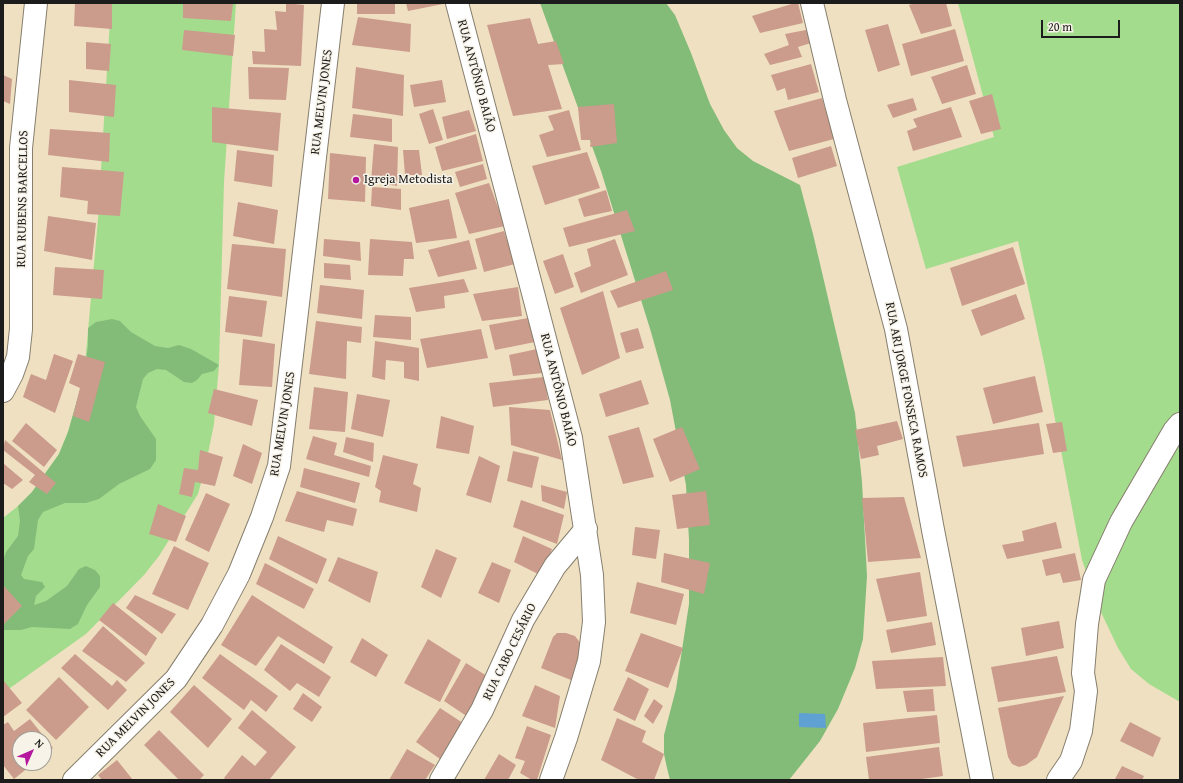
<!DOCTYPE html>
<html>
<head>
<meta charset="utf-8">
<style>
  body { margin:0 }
  #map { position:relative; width:1183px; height:783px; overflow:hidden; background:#efe0c1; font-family:"Gentium Book Plus",serif }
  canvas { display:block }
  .frame { position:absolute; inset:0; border:4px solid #1c1c1c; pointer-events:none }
  .north { position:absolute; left:12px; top:731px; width:40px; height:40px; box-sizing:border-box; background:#f7f3e8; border:1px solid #9f9d96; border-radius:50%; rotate:45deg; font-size:11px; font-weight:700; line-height:16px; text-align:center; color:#1c1c1c }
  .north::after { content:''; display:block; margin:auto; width:14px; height:18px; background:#b5179e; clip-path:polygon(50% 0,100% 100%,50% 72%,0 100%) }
  .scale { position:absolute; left:1041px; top:20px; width:79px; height:18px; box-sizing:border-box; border:2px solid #1c1c1c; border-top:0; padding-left:5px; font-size:12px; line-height:14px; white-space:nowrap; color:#1c1c1c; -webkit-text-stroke:3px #f7f3e8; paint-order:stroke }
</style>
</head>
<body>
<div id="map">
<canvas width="1183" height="783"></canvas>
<div class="frame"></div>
<div class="north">N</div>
<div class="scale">20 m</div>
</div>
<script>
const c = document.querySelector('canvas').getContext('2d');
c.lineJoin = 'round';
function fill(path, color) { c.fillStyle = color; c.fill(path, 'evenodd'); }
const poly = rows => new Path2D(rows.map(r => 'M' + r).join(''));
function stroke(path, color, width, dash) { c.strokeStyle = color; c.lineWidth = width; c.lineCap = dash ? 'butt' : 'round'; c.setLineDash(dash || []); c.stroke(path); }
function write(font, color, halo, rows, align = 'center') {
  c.font = font + ' "Gentium Book Plus",serif'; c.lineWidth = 3; c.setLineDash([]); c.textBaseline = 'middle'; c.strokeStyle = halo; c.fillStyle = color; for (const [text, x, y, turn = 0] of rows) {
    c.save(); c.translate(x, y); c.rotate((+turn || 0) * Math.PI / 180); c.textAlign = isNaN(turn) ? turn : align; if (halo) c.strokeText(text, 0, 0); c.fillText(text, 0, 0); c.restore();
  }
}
const green = poly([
  [111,3,236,3,224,182,219,365,214,424,205,468,198,494,159,556,144,575,86,634,3,693,3,518,18,506,32,492,59,454,68,432,84,376,98,219],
  [958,3,1180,3,1180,702,1149,684,1131,669,1118,648,1099,608,1082,560,1045,367,1018,241,926,269,897,167,994,137]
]);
const forest = poly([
  [540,3,666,3,675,15,691,53,710,104,724,130,737,148,753,161,800,185,813,234,855,413,862,482,867,576,863,639,855,668,838,709,820,741,789,780,670,780,667,768,664,754,664,735,676,689,689,604,689,540,686,485,670,400,651,332,601,171],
  [112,319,120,321,131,332,155,346,168,348,179,345,191,349,219,365,214,371,202,374,197,380,192,383,184,382,166,370,157,369,148,373,143,379,136,407,140,416,156,439,156,460,150,469,119,484,99,499,86,503,65,503,43,512,38,520,34,549,28,556,21,575,24,579,42,582,45,587,36,596,34,605,46,601,67,586,79,569,86,566,95,570,100,576,100,587,87,605,78,624,70,629,32,627,21,630,3,630,3,561,6,552,18,536,20,521,18,506,32,492,59,454,68,432,84,376,88,345,88,328,96,322]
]);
const water = poly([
  [799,713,825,714,826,728,799,727]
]);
const building = poly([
  [75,3,112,3,112,29,74,26],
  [183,3,233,3,231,21,183,18],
  [286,3,304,5,301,66,253,64,252,51,265,52,264,29,277,30,275,11,286,12],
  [357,3,395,3,395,14,357,14],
  [406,3,443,3,443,4,408,11],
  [795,3,798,3,803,23,760,33,752,16],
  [915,3,946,3,952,26,921,34,909,5],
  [358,17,411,24,410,52,352,45],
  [530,18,538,44,556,41,564,64,548,65,562,109,513,116,487,25],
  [888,24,900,65,878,72,865,30],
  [811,29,814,42,798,47,802,57,770,65,764,54,789,45,785,34],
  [955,29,964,61,911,76,902,44],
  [184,30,235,35,233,56,182,50],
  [86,42,111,44,109,71,86,69],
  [811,64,819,92,788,100,785,88,777,91,771,75],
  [967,65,976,94,942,104,931,77],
  [248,67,289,68,286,100,249,99],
  [356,67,404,75,403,116,352,108],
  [3,75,12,79,10,104,3,101],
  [69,80,116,85,114,117,69,112],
  [442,80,446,102,414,107,410,85],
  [992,94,1001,129,981,134,969,101],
  [822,98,834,139,789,151,774,111],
  [913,98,917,110,893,118,887,105],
  [614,104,617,143,590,147,591,140,581,140,578,107],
  [212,107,281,113,278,151,212,142],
  [951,107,962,137,913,151,907,131,917,127,913,119],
  [433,109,443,140,429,144,419,114],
  [469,110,476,131,447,139,442,117],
  [569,110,581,150,547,157,539,135,554,130,548,116],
  [353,114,392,119,392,142,350,137],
  [50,129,110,133,109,162,48,155],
  [476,134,483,161,442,171,435,147],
  [374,144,398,147,397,186,371,181],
  [831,146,837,166,798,178,792,158],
  [237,150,274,155,272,187,234,181],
  [403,150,419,150,422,175,405,175],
  [587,152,600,188,545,205,532,166],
  [330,153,366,157,365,202,328,199],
  [483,164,487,179,460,187,455,172],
  [62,167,124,172,120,216,87,214,88,201,60,197],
  [489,183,505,226,469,234,455,193],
  [372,187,401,189,401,210,371,206],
  [606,190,612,211,584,217,578,199],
  [449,199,457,238,416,243,409,208],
  [238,202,278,210,274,244,233,236],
  [627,210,635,231,569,247,563,228],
  [48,216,96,223,92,260,44,251],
  [504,231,515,264,484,272,475,239],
  [324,239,360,242,361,261,323,256],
  [370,239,412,242,414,259,404,259,403,276,368,275],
  [615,239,628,275,581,293,574,273,591,266,587,249],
  [469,240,477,269,438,277,428,250],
  [232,244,286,249,282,297,227,289],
  [1013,247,1025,284,962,306,950,268],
  [563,254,574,287,555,294,543,261],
  [324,263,350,265,351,280,324,278],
  [55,267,104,270,102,299,53,295],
  [666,271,673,290,618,308,610,291],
  [464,279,469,292,444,296,445,308,416,312,409,288],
  [320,285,364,290,362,319,317,313],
  [518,287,522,316,482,321,473,294],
  [603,291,620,358,582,375,560,308],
  [1016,294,1025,319,981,336,971,310],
  [229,296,267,301,262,337,225,332],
  [375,315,411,317,411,340,373,337],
  [534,317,540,341,495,350,489,325],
  [316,321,362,327,361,343,347,341,346,379,309,374],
  [638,328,644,348,626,353,620,333],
  [481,329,488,358,427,368,420,339],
  [243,339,275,344,272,387,239,385],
  [375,341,419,348,419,381,404,378,404,362,386,360,385,380,372,377],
  [537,349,543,373,513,376,509,355],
  [54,354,73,361,55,413,23,397,31,374,46,380],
  [78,354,105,362,89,422,73,416,80,388,69,383],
  [1035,376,1043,412,993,424,983,388],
  [544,377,548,400,493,407,489,383],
  [641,380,649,404,606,417,599,394],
  [314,387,348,392,345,432,309,429],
  [214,389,258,400,252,426,208,413],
  [357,394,390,400,383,437,351,429],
  [509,407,550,410,562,460,511,445],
  [441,416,474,426,469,454,436,448],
  [897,421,903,439,877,446,879,455,861,459,855,430],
  [1062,422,1067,451,1053,453,1046,424],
  [26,423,57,450,44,467,12,441],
  [1039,423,1044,454,963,467,956,436],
  [639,427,654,477,623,484,608,436],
  [682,427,700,469,670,482,653,439],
  [313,436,337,443,334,455,371,466,369,477,306,459],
  [346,437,374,443,373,462,343,452],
  [5,440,56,483,47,494,29,482,35,475,3,450],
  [243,444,262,453,252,484,233,476],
  [200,450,223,457,215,486,195,482,192,497,179,494,184,468,198,470],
  [513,451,539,457,532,488,507,481],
  [383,455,418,464,413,484,421,488,417,512,379,502,381,491,375,487],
  [479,456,500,466,491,503,466,495],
  [3,463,23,480,12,489,3,483],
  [304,468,360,483,355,503,300,487],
  [541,485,567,492,564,509,542,501],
  [297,491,357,509,353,526,327,520,324,532,285,521],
  [706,491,710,525,677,529,672,495],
  [206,493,230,504,209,552,185,540],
  [904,497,921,558,868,562,862,498],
  [521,500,564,515,557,544,513,527],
  [158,504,186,516,176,542,149,534],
  [1056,522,1062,548,1007,559,1002,545,1024,541,1022,531],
  [635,527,660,530,656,559,632,555],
  [278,536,327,559,317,584,269,559],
  [523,536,552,549,542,576,514,562],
  [174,546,209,563,188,610,152,594],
  [436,549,457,558,441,598,421,587],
  [664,553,710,563,704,594,661,582],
  [1075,553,1081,580,1063,583,1060,573,1046,576,1042,560],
  [338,557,378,572,370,603,328,581],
  [492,562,511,570,499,603,478,593],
  [265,563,314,589,304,609,256,584],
  [920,572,927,616,887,622,876,579],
  [637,582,684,594,676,625,630,613],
  [3,585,22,606,3,625],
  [135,595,176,614,162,634,126,608],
  [252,595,333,647,324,664,278,636,256,666,221,645],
  [113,603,157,638,146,656,99,620],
  [1059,621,1064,648,1026,656,1021,628],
  [932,622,936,645,891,653,886,630],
  [103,626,145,663,126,682,82,651],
  [557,633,566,633,575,636,581,644,582,654,571,680,541,668,553,637],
  [641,633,683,648,668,688,625,671],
  [362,638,388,655,376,677,350,662],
  [428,639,461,660,440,702,404,683],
  [281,644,331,677,319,697,297,683,290,691,264,670],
  [75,654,112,686,117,680,127,690,108,710,61,668],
  [220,654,278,696,266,712,251,700,244,710,202,678],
  [1057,656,1066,692,998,702,991,667],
  [943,657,946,686,876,689,872,661],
  [466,663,487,676,468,717,444,701],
  [59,677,89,707,56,740,26,710],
  [628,677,649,689,635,721,613,710],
  [3,680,22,703,3,717],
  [194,685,232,719,208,748,170,712],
  [535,685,560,696,555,728,522,716],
  [933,689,935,711,907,712,903,691],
  [303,693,322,707,312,722,293,709],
  [1064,696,1037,757,1026,765,1019,767,1012,764,1008,757,998,708],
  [654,699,663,706,653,724,644,716],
  [440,708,463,723,440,759,416,742],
  [252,710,296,747,269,780,226,780,224,778,242,755,255,766,267,752,238,728],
  [937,715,940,743,866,752,863,723],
  [617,718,646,731,642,742,664,754,654,780,639,780,601,760],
  [30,719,53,748,44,755,44,739,20,739,20,763,34,763,14,779,3,765,3,725,8,722,14,731],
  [1130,722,1161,738,1153,757,1120,741],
  [527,726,551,735,537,780,532,780,520,773,525,761,515,758],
  [159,730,204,775,199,780,179,780,144,745],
  [939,747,943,776,915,780,869,780,866,757],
  [407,749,435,765,425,780,389,780],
  [499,754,516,765,508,780,484,780],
  [117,760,133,780,102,780,98,775],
  [1122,766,1144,776,1142,780,1115,779]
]);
const minor = poly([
  [457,3,571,438,592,575,594,622,589,661,566,738,551,780],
  [812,3,835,100,896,329,933,530,982,780],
  [3,391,12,374,18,357,21,329,21,148,36,3],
  [74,780,176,679,212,625,239,574,262,517,279,466,333,3],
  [441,780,482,710,523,620,555,566,586,529],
  [1058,780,1071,761,1081,731,1086,691,1083,673,1087,624,1094,580,1121,522,1174,431,1180,424]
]);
const markers = [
  [356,180,4,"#b5179e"]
];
const streetNames = [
  ["RUA ANTÔNIO BAIÃO",476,76,75],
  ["RUA MELVIN JONES",322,102,-83],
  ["RUA RUBENS BARCELLOS",23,199,-89],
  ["RUA ANTÔNIO BAIÃO",558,390,76],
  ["RUA ARI JORGE FONSECA RAMOS",906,390,79],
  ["RUA MELVIN JONES",283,424,-81],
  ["RUA CABO CESÁRIO",510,652,-64],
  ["RUA MELVIN JONES",136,718,-45]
];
const poiNames = [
  ["Igreja Metodista",364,180]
];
fill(green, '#a4dc8e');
fill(forest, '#83bc79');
fill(water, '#60a1d3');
fill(building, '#cb9b8c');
stroke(minor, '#867e6e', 24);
stroke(minor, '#fff', 22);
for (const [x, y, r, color] of markers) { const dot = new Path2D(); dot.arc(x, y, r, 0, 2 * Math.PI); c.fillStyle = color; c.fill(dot); stroke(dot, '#f7f3e8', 1.5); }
write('13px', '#1c1c1c', '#f7f3e8', streetNames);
write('13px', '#1c1c1c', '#f7f3e8', poiNames, 'left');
</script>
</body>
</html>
